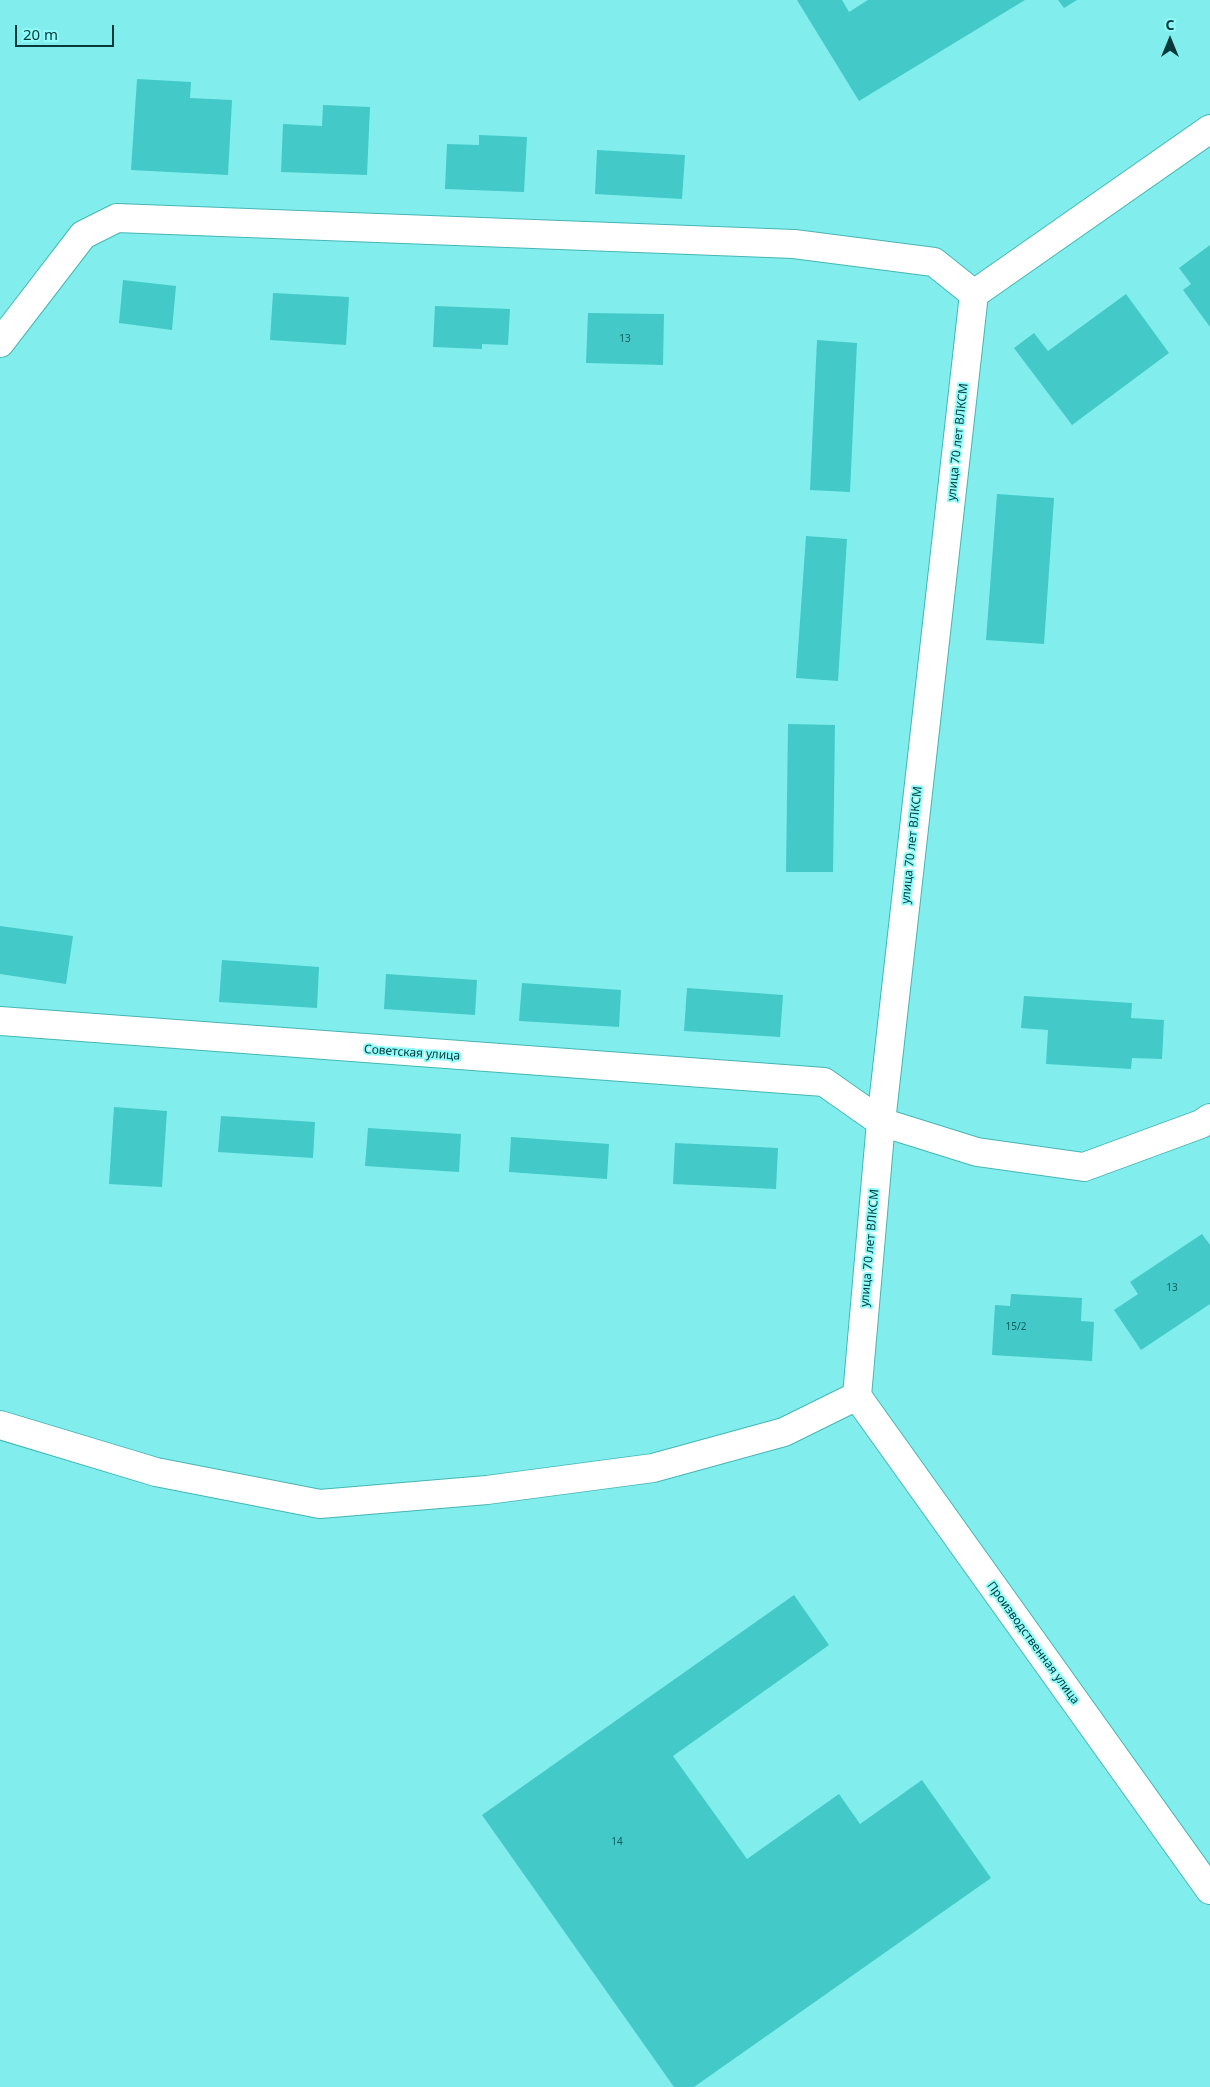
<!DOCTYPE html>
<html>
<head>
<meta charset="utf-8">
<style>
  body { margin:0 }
  #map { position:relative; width:1210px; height:2087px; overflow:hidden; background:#81eeed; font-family:"Noto Sans",sans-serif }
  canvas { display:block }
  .north { position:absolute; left:1145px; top:15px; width:50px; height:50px; -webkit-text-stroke:4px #8ffcfa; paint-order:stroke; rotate:0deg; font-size:14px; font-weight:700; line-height:20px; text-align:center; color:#063939 }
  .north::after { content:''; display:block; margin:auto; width:18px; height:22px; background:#063939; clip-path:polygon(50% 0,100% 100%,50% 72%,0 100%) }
  .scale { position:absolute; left:15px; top:25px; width:99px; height:22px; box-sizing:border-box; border:2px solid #063939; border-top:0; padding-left:6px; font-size:15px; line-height:18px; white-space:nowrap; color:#063939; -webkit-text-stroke:4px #8ffcfa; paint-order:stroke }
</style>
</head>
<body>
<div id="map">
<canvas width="1210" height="2087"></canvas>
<div class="north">С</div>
<div class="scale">20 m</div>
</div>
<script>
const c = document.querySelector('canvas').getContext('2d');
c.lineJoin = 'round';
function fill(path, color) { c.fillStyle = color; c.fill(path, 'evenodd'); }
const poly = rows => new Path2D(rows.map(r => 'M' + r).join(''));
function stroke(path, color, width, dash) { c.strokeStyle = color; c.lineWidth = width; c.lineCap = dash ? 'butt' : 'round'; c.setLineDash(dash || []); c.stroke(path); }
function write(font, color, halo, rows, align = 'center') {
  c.font = font + ' "Noto Sans",sans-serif'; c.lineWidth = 4; c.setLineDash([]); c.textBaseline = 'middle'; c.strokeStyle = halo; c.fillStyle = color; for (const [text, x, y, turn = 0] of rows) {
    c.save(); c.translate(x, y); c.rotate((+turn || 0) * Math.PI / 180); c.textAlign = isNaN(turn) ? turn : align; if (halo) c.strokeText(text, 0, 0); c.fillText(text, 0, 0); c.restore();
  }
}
const building = poly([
  [797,0,842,0,849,12,868,0,1025,0,859,101],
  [1058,0,1077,0,1064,8],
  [137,79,191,82,190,98,232,100,228,175,131,170],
  [323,105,370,107,367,175,281,172,283,124,322,126],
  [479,135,527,137,524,192,445,189,447,144,479,145],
  [597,150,685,155,682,199,595,194],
  [1210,245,1210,327,1183,290,1191,284,1179,268],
  [123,280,176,286,172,330,119,323],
  [273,293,349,297,346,345,270,340],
  [1126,294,1169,353,1072,425,1014,348,1034,333,1048,351],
  [435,306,510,309,508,345,482,344,482,349,433,347],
  [588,313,664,314,663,365,586,363],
  [817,340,857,343,850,492,810,490],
  [997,494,1054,498,1044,644,986,640],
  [806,536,847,539,838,681,796,678],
  [788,724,835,725,833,872,786,872],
  [0,926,73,936,66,984,0,974],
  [222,960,319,967,317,1008,219,1002],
  [386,974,477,980,475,1015,384,1009],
  [522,983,621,990,619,1027,519,1021],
  [687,988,783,995,780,1037,684,1031],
  [1024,996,1132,1003,1131,1018,1164,1020,1162,1059,1132,1058,1131,1069,1046,1064,1048,1030,1021,1028],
  [114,1107,167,1111,162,1187,109,1184],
  [221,1116,315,1122,313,1158,218,1152],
  [368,1128,461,1134,459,1172,365,1166],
  [511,1137,609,1144,607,1179,509,1172],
  [675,1143,778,1148,776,1189,673,1184],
  [1202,1234,1210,1245,1210,1304,1141,1350,1114,1310,1138,1294,1130,1282],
  [1011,1294,1082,1298,1081,1321,1094,1322,1092,1361,992,1355,995,1305,1010,1306],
  [794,1595,829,1645,673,1756,747,1859,839,1794,860,1824,922,1780,991,1878,694,2087,674,2087,482,1815]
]);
const minor = poly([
  [974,294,1210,129],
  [0,343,83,235,117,218,794,244,934,262,974,294],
  [0,1021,824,1082,881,1122,977,1152,1084,1167,1201,1124,1210,1118],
  [857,1396,881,1122,974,294],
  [857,1396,1210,1890],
  [0,1425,156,1472,320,1504,487,1490,653,1468,784,1432,857,1396]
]);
const numberNames = [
  ["13",625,339],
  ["13",1172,1288],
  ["15/2",1016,1327],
  ["14",617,1842]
];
const streetNames = [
  ["улица 70 лет ВЛКСМ",958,442,-84],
  ["улица 70 лет ВЛКСМ",912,845,-84],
  ["Советская улица",412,1053,4],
  ["улица 70 лет ВЛКСМ",870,1248,-85],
  ["Производственная улица",1033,1643,54]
];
fill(building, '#42c9c8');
stroke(minor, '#45b6b5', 30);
stroke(minor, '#fff', 28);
write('10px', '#155d5d', null, numberNames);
write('12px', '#063939', '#8ffcfa', streetNames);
</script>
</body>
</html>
